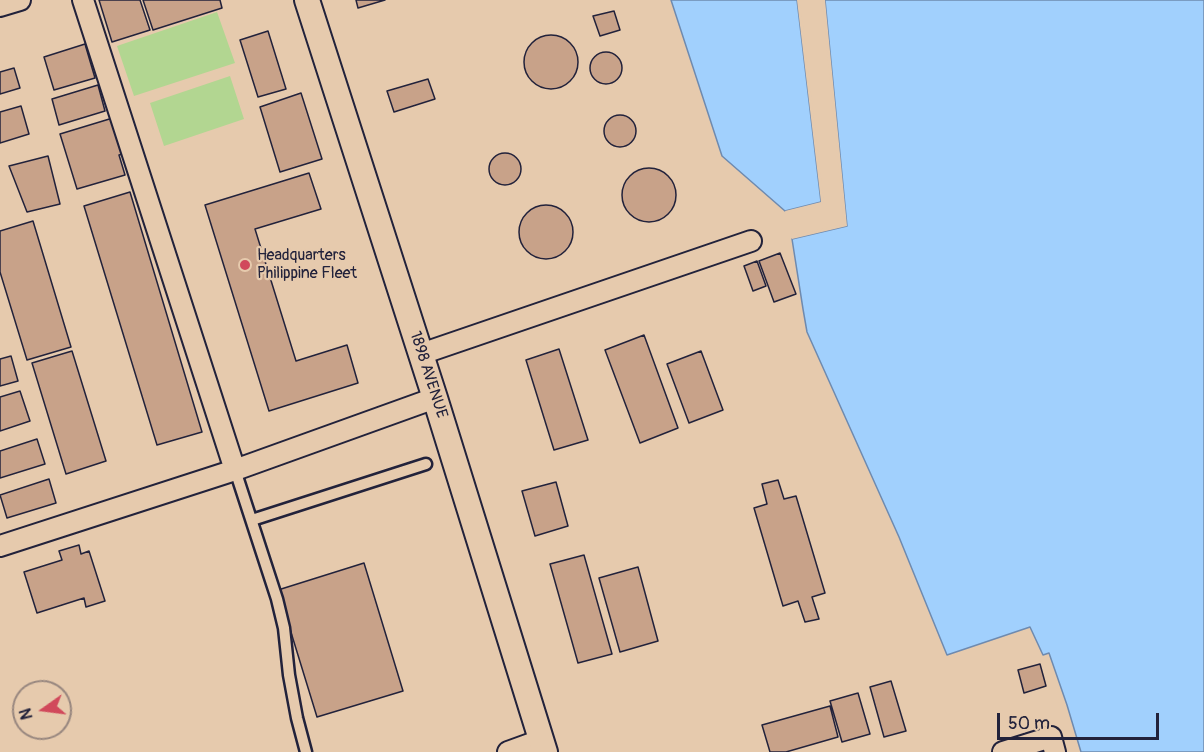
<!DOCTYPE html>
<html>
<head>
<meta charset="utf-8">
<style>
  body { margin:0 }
  #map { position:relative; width:1204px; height:752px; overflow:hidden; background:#e6caad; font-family:Pangolin,sans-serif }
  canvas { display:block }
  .north { position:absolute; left:12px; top:680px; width:60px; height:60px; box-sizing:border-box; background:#e6caad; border:2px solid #98877f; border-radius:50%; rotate:256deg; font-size:16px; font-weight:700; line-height:24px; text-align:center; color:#22223b }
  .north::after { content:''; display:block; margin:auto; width:21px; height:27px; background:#d1495b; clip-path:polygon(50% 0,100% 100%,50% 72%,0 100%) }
  .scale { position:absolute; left:997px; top:713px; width:162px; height:27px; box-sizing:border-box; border:3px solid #22223b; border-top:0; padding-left:8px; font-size:18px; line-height:21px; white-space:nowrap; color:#22223b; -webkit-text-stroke:4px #e6caad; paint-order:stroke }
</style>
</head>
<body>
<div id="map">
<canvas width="1204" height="752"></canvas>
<div class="north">N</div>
<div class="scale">50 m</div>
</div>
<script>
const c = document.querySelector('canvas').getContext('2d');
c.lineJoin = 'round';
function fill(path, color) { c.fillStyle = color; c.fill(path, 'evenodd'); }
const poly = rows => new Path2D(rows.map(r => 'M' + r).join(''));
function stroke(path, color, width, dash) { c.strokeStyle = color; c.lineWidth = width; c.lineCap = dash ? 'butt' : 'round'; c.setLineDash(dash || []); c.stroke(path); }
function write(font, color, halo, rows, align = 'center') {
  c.font = font + ' Pangolin,sans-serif'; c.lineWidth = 4.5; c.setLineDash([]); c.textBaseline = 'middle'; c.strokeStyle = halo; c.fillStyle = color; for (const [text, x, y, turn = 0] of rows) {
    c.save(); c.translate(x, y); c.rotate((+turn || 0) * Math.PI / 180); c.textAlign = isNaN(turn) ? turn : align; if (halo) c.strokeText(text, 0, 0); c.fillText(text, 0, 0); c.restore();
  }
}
const green = poly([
  [217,12,235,63,134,96,117,46],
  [230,76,244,119,164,146,150,103]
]);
const water = poly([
  [671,0,797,0,821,202,785,211,722,156,671,0],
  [825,0,1204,0,1204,752,1081,752,1067,705,1049,653,1043,655,1030,627,947,655,899,537,807,332,803,309,792,239,847,226,825,0]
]);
const pier = poly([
  [797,0,800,0,824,202,822,205,786,214,785,211,821,202],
  [822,0,825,0,847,226,792,239,791,236,844,224]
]);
const building = poly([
  [99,0,140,0,150,30,112,42,99,0],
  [143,0,220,0,222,8,153,30,143,0],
  [356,0,385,0,358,8,356,0],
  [614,11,620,30,600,36,593,16,614,11],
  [268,31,286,89,258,97,240,40,268,31],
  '524 62a27 27 0 1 1 54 0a27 27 0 1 1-54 0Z',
  [85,44,95,78,54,90,44,57,85,44],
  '590 68a16 16 0 1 1 32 0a16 16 0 1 1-32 0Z',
  [14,68,20,88,0,94,0,72,14,68],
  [428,79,435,99,394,112,387,91,428,79],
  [98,85,105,111,59,125,52,99,98,85],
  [301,93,322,159,280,172,260,107,301,93],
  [21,106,29,134,0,143,0,112,21,106],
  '604 131a16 16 0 1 1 32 0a16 16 0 1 1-32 0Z',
  [116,117,127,153,119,155,125,175,77,189,60,134,116,117],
  '489 169a16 16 0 1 1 32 0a16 16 0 1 1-32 0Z',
  [48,156,60,204,27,212,9,166,48,156],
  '622 195a27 27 0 1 1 54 0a27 27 0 1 1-54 0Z',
  [309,173,321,209,255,229,296,361,347,345,358,383,269,411,205,205,309,173],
  [130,192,202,432,157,445,84,206,130,192],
  '519 232a27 27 0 1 1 54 0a27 27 0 1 1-54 0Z',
  [33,221,71,347,27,360,0,272,0,231,33,221],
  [780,253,796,294,774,302,759,261,780,253],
  [757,261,766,286,753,291,744,266,757,261],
  [644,335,678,428,640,443,605,350,644,335],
  [559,349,588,440,554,450,526,360,559,349],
  [72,351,106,461,66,474,32,363,72,351],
  [701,351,723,410,689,423,667,364,701,351],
  [11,356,18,381,0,386,0,359,11,356],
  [20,391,30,421,0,431,0,397,20,391],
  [37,439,45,464,0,478,0,451,37,439],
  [49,479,56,503,7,518,0,495,49,479],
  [778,480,784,499,796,496,825,593,812,597,819,619,805,622,798,601,783,606,754,508,767,504,762,484,778,480],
  [556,482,568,526,535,536,522,491,556,482],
  [79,545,81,554,89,551,105,601,86,607,84,598,37,613,24,572,62,560,59,551,79,545],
  [584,555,612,654,578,663,550,564,584,555],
  [364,563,403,691,317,717,278,590,364,563],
  [638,567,658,641,620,652,599,578,638,567],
  [1040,664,1046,686,1024,693,1018,670,1040,664],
  [891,681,906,731,884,737,870,687,891,681],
  [858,693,870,734,842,742,830,701,858,693],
  [830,706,838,737,786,752,770,752,762,725,830,706]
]);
const service = poly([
  [235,470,277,599,284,628,289,675,297,718,306,752],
  [252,520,426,464]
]);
const minor = poly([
  [83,0,235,470],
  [0,6,20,0],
  [421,354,751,241],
  [0,546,235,470,435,398],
  [508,752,541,740],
  [1003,752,1051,737,1055,752]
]);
const tertiary = poly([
  [307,0,435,398,545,752]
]);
const markers = [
  [245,265,6,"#d1495b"]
];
const poiNames = [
  ["Headquarters",257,256],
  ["Philippine Fleet",257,274]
];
const streetNames = [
  ["1898 AVENUE",428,375,72]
];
fill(green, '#b2d691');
fill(water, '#a1d0fd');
stroke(water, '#6e8aaf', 1.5);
fill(pier, '#e6caad');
fill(building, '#c8a289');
stroke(building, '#22223b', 1.5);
stroke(service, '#22223b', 15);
stroke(minor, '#22223b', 24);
stroke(tertiary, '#22223b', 28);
stroke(service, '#e6caad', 10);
stroke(minor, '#e6caad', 20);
stroke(tertiary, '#e6caad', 24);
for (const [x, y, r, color] of markers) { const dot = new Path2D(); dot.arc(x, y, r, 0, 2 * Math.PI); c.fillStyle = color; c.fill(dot); stroke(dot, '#e6caad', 2); }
write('16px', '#22223b', '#e6caad', poiNames, 'left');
write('16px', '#22223b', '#e6caad', streetNames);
</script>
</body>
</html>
